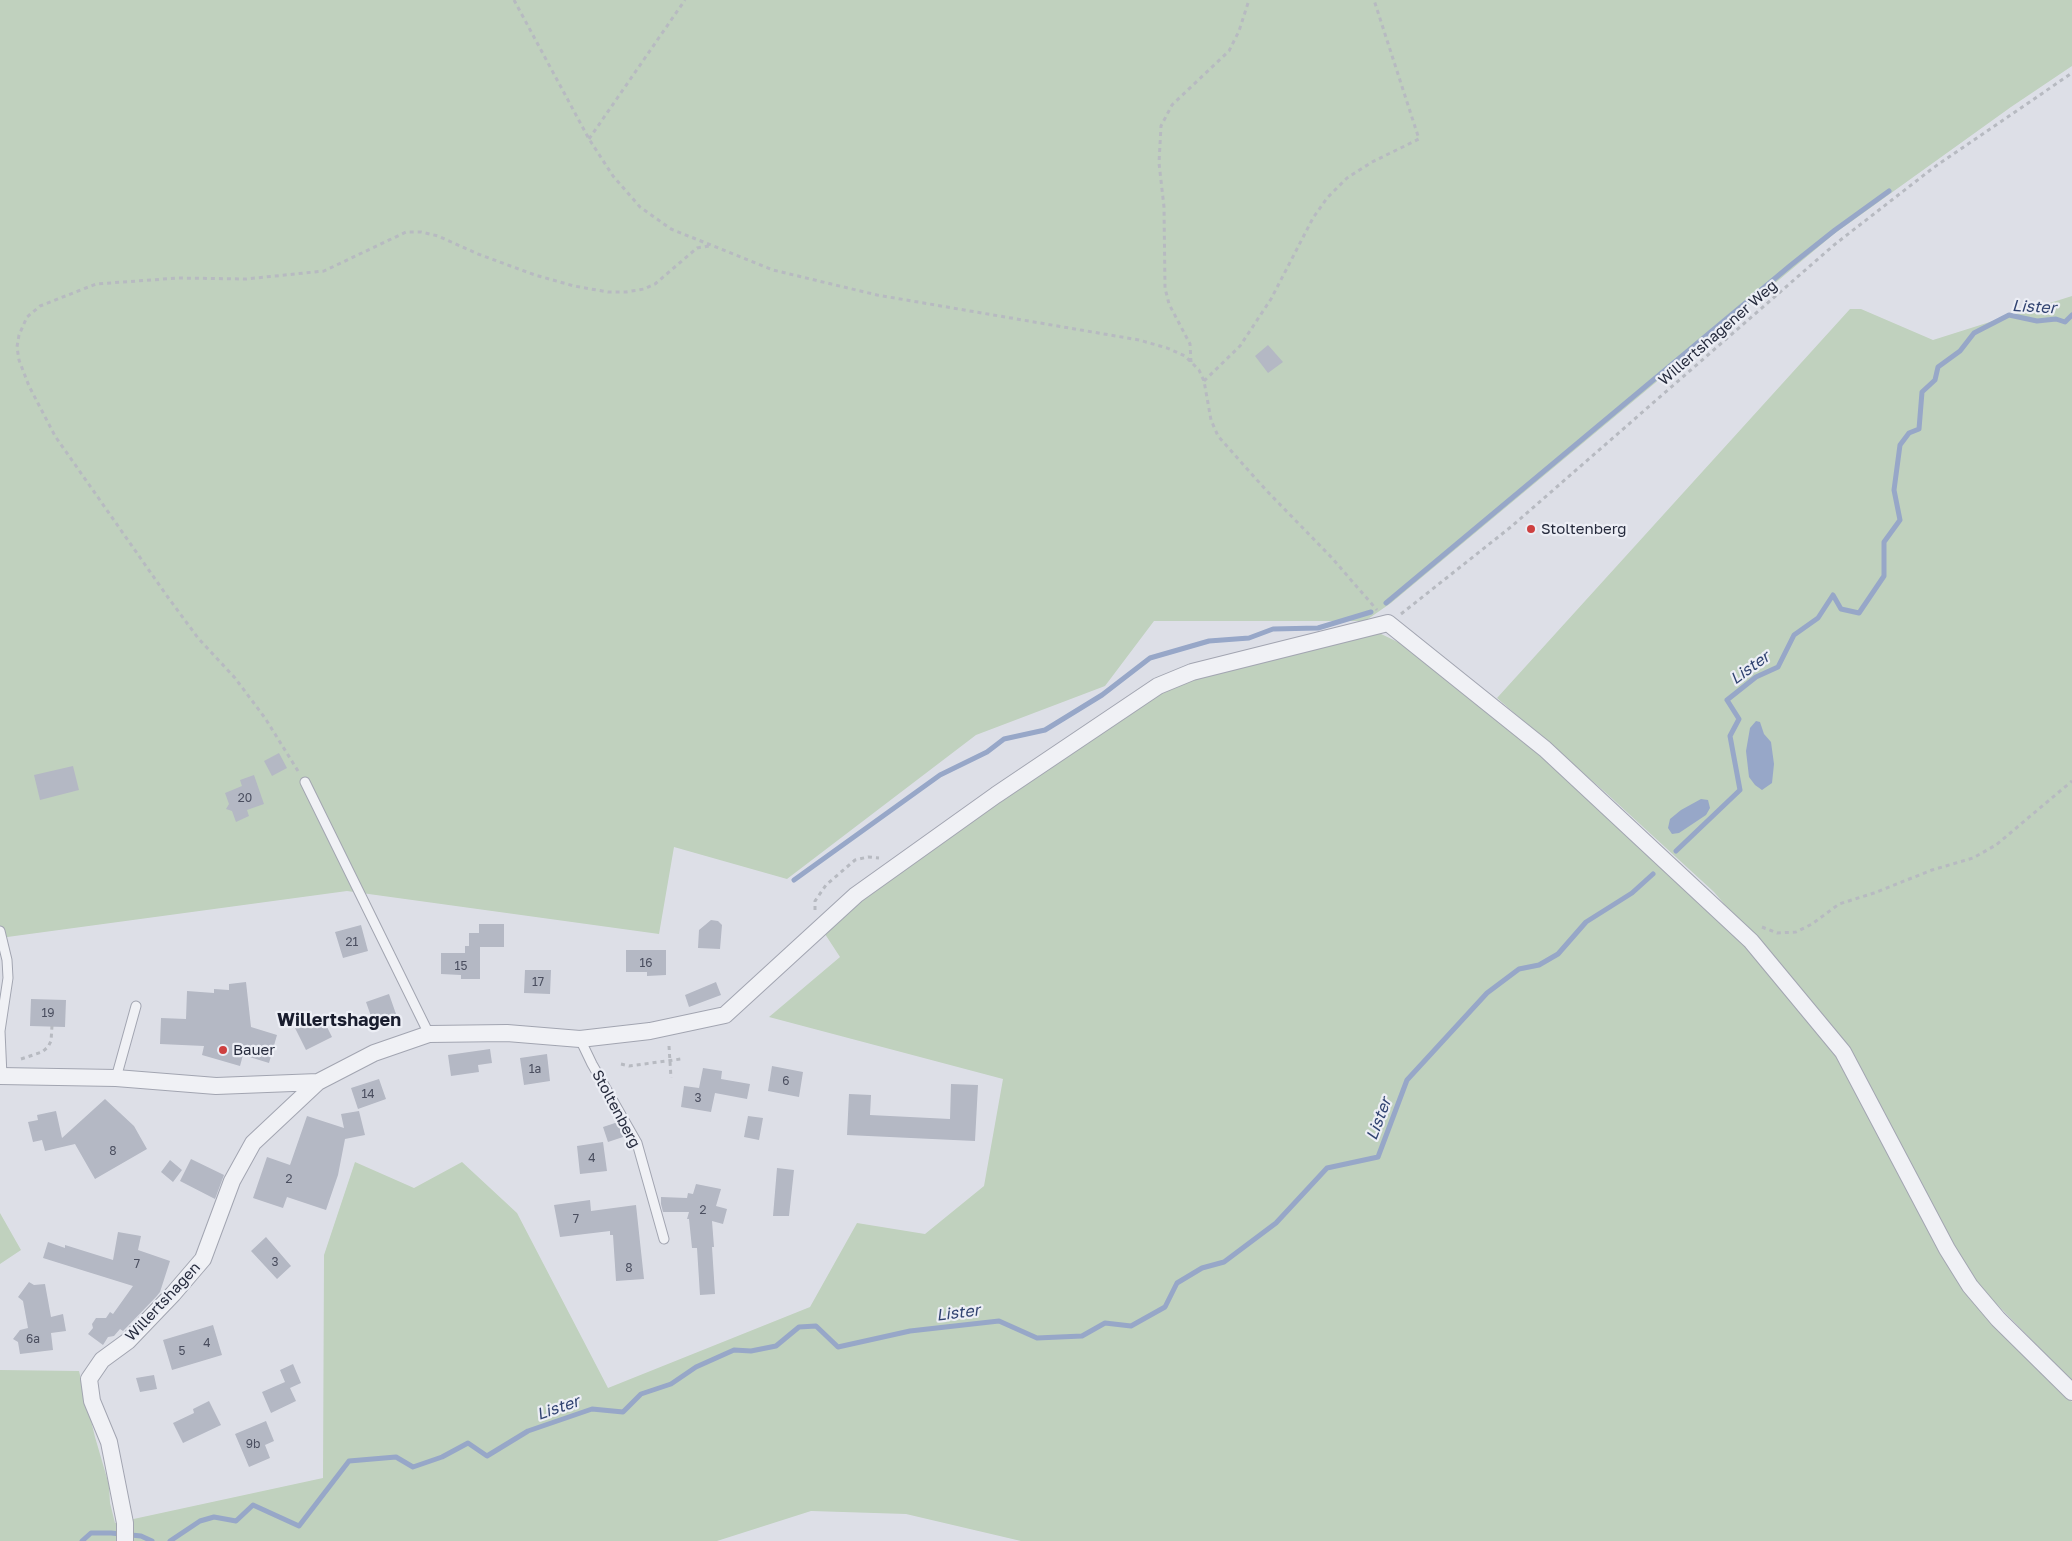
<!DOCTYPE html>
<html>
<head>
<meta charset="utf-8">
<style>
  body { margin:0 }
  canvas { display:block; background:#dddfe7 }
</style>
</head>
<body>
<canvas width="2072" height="1541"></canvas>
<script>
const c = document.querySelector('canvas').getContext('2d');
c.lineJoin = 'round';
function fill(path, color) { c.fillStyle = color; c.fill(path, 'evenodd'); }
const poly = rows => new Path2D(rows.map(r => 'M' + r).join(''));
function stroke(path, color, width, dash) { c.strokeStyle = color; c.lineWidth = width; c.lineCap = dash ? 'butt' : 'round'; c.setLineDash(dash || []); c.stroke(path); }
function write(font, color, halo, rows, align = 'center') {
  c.font = font + ' "Golos Text",sans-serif'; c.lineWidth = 4.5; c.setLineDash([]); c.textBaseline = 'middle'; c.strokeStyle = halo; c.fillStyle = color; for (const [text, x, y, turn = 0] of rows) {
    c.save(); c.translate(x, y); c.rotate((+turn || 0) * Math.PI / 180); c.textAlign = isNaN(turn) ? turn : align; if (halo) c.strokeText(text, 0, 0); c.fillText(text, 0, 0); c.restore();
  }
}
const green = poly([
  [0,0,2072,0,2072,66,2011,107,1834,234,1391,603,1365,621,1154,621,1105,686,976,735,787,879,674,847,659,934,347,891,0,938],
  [2072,296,2072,1381,1983,1290,1962,1261,1847,1048,1714,892,1605,792,1497,698,1850,309,1861,309,1933,340],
  [1379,633,1400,643,1549,762,1744,943,1836,1052,1994,1322,2072,1402,2072,1541,1021,1541,906,1514,811,1511,717,1541,0,1541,0,1370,79,1371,95,1437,109,1485,110,1503,115,1523,323,1478,324,1255,355,1162,414,1188,462,1162,517,1213,608,1388,810,1307,857,1223,925,1234,984,1186,1003,1079,769,1017,840,957,823,931,857,899,1122,713,1194,676],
  [0,1213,21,1250,0,1264]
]);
const water = poly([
  [1756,721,1760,722,1764,734,1771,742,1774,764,1772,783,1762,790,1755,785,1749,777,1746,751,1750,728],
  [1701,799,1708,800,1710,808,1706,815,1679,833,1672,834,1668,828,1670,819,1681,810]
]);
const stream = poly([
  [1386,603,1791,265,1835,230,1889,191],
  [1676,851,1740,790,1730,736,1739,719,1727,700,1756,677,1778,667,1794,635,1818,618,1833,595,1841,609,1859,613,1884,576,1884,542,1900,520,1894,490,1900,445,1909,433,1919,429,1922,392,1935,380,1938,367,1960,351,1974,333,2009,315,2037,321,2056,319,2065,322,2072,315],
  [794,880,940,775,987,752,1004,739,1045,730,1102,695,1150,658,1209,641,1249,638,1273,629,1318,628,1371,612],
  [82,1541,91,1533,111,1533,141,1536,152,1541],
  [170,1541,200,1521,214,1517,236,1521,253,1505,299,1526,349,1461,396,1457,413,1467,442,1457,468,1443,487,1456,528,1431,592,1409,623,1412,641,1394,671,1384,696,1367,734,1350,751,1351,776,1346,799,1327,816,1326,838,1347,910,1331,999,1321,1037,1338,1082,1336,1105,1323,1131,1326,1165,1307,1177,1283,1202,1268,1224,1262,1276,1223,1327,1168,1378,1157,1407,1080,1487,993,1519,969,1539,965,1558,954,1586,922,1632,893,1653,874]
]);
const building = poly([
  [1268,345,1283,362,1268,373,1255,356],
  [279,753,287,768,272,776,264,761],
  [73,766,79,790,40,800,34,775],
  [254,775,264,804,247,810,249,816,236,822,232,811,226,809,229,804,225,793,242,786,240,780],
  [711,920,718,921,722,925,720,949,698,948,699,930],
  [479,924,504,924,504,947,480,947,480,979,461,979,461,975,441,974,441,953,465,953,465,946,469,946,469,933,479,933],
  [361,925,368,951,343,958,335,932],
  [626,950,666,950,666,975,647,976,647,972,626,972],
  [525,970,551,970,550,994,524,993],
  [246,982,251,1027,277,1035,269,1063,243,1055,240,1066,202,1055,204,1046,160,1044,161,1018,186,1019,187,991,214,993,214,989,229,990,229,984],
  [716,982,721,995,689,1007,685,995],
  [389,994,396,1014,373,1022,366,1002],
  [31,999,66,1000,65,1027,30,1026],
  [303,1011,310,1026,323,1019,332,1037,306,1050,290,1018],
  [490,1049,492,1063,478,1065,479,1072,451,1076,448,1055],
  [547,1054,550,1081,524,1085,520,1058],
  [772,1066,803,1072,799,1097,768,1091],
  [703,1068,722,1071,721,1079,750,1084,747,1099,715,1093,711,1112,681,1107,684,1086,699,1088],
  [379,1079,386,1099,358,1109,351,1088],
  [951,1084,978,1085,975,1141,847,1135,849,1094,871,1095,870,1115,950,1119],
  [105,1099,134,1126,147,1149,95,1179,75,1144,45,1151,42,1140,33,1142,28,1122,38,1120,37,1115,56,1111,62,1138],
  [359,1111,365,1135,345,1139,338,1175,326,1210,287,1197,283,1208,253,1198,267,1157,290,1165,307,1116,344,1128,341,1114],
  [748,1116,763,1118,759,1140,744,1137],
  [618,1122,623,1137,608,1142,603,1127],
  [603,1142,607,1171,580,1174,577,1146],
  [191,1159,224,1175,215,1199,180,1181],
  [170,1160,182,1170,173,1182,161,1172],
  [777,1168,794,1170,789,1216,773,1216],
  [696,1184,721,1189,716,1206,727,1209,723,1224,712,1221,714,1247,712,1247,715,1294,700,1295,697,1248,692,1248,689,1219,687,1219,689,1212,663,1212,661,1204,661,1197,687,1198,688,1193,693,1194],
  [590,1200,591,1211,636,1205,644,1279,616,1281,613,1235,610,1235,610,1231,560,1237,554,1205],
  [118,1232,141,1236,138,1250,170,1261,160,1292,156,1297,123,1331,120,1329,114,1336,108,1337,103,1345,88,1334,93,1328,92,1324,96,1318,106,1318,110,1312,113,1314,133,1286,43,1258,48,1242,65,1248,65,1245,113,1260],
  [266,1237,291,1266,277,1279,251,1251],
  [29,1282,34,1285,45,1284,51,1317,63,1314,66,1331,51,1333,53,1350,20,1354,18,1342,13,1339,20,1330,28,1328,23,1301,18,1297],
  [213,1325,222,1355,172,1370,163,1340],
  [293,1364,301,1383,290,1388,296,1401,271,1413,262,1392,285,1382,280,1370],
  [154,1375,157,1389,140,1392,136,1378],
  [209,1401,221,1425,183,1443,173,1423,194,1413,193,1409],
  [266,1421,274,1441,265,1445,270,1458,249,1467,235,1434]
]);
const path = poly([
  [514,0,589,139,613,176,640,207,671,229,773,270,877,295,1139,340,1167,348,1185,356,1199,370,1204,381,1211,420,1218,436,1265,489,1332,558,1377,610],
  [589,139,685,0],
  [1191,362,1190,344,1169,304,1165,288,1164,207,1159,163,1161,126,1172,105,1229,51,1239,31,1249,0],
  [1204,381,1240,346,1271,299,1313,218,1327,198,1347,178,1372,162,1419,139,1374,0],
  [1401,614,1512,526,1834,245,1933,168,2072,73],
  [298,771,265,718,235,678,198,638,167,596,55,436,29,386,19,360,17,347,19,335,27,317,40,306,96,284,178,278,246,279,324,271,406,232,421,232,438,236,478,254,535,275,574,286,608,292,626,292,644,289,655,284,697,248,709,246],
  [815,910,815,901,826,885,855,860,868,857,879,858],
  [1762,927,1777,933,1796,932,1812,924,1839,904,1874,893,1932,870,1973,858,1996,845,2072,781],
  [669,1046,671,1078],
  [21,1059,42,1052,48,1047,51,1041,52,1026],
  [621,1064,629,1066,681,1059]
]);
const service = poly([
  [305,782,429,1034],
  [0,931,7,960,8,978,0,1031,2,1076],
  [580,1039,592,1064,637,1143,664,1239],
  [116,1078,136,1006]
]);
const minor = poly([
  [0,1076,116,1078,216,1086,318,1082,374,1053,429,1034,507,1033,580,1039,650,1031,725,1015,856,895,996,795,1158,686,1192,672,1388,623,1545,749,1751,941,1843,1052,1947,1249,1970,1286,1998,1319,2072,1392],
  [125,1541,125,1523,109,1442,92,1401,89,1379,102,1360,128,1341,173,1294,203,1259,232,1181,253,1143,318,1082]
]);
const markers = [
  [1531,529,5,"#ce4040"],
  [223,1050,5,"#ce4040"]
];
const numberNames = [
  ["20",245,798],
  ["21",352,942],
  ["16",646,963],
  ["15",461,966],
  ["17",538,982],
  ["19",48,1013],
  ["1a",535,1069],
  ["6",786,1081],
  ["14",368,1094],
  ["3",698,1098],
  ["8",113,1151],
  ["4",592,1158],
  ["2",289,1179],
  ["2",703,1210],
  ["7",576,1219],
  ["3",275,1262],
  ["7",137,1264],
  ["8",629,1268],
  ["6a",33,1339],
  ["4",207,1343],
  ["5",182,1351],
  ["9b",253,1444]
];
const streetNames = [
  ["Willertshagener Weg",1718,333,-41],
  ["Stoltenberg",616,1109,62],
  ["Willertshagen",163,1302,-47]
];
const poiNames = [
  ["Stoltenberg",1541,529],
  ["Bauer",233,1050]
];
const waterNames = [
  ["Lister",2034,307,3],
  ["Lister",1750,668,-36],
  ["Lister",1379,1119,-69],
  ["Lister",958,1313,-7],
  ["Lister",558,1408,-19]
];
const quarterNames = [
  ["Willertshagen",339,1020]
];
fill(green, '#c0d1be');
fill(water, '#97a7c8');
stroke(stream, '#97a7c8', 5);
fill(building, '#b4b8c4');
stroke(service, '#a2a5b1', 11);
stroke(minor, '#a2a5b1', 18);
stroke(path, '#b7bac1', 3, [4, 4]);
stroke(service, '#f0f1f5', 9);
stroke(minor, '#f0f1f5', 16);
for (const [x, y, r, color] of markers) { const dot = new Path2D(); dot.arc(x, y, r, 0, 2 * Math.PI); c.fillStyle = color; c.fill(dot); stroke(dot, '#eceef5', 2); }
write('12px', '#4a4e5f', null, numberNames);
write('15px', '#262b3d', '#eceef5', streetNames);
write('15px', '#262b3d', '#eceef5', poiNames, 'left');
write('italic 16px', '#314371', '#eceef5', waterNames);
write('bold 18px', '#191d2e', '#eceef5', quarterNames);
</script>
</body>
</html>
